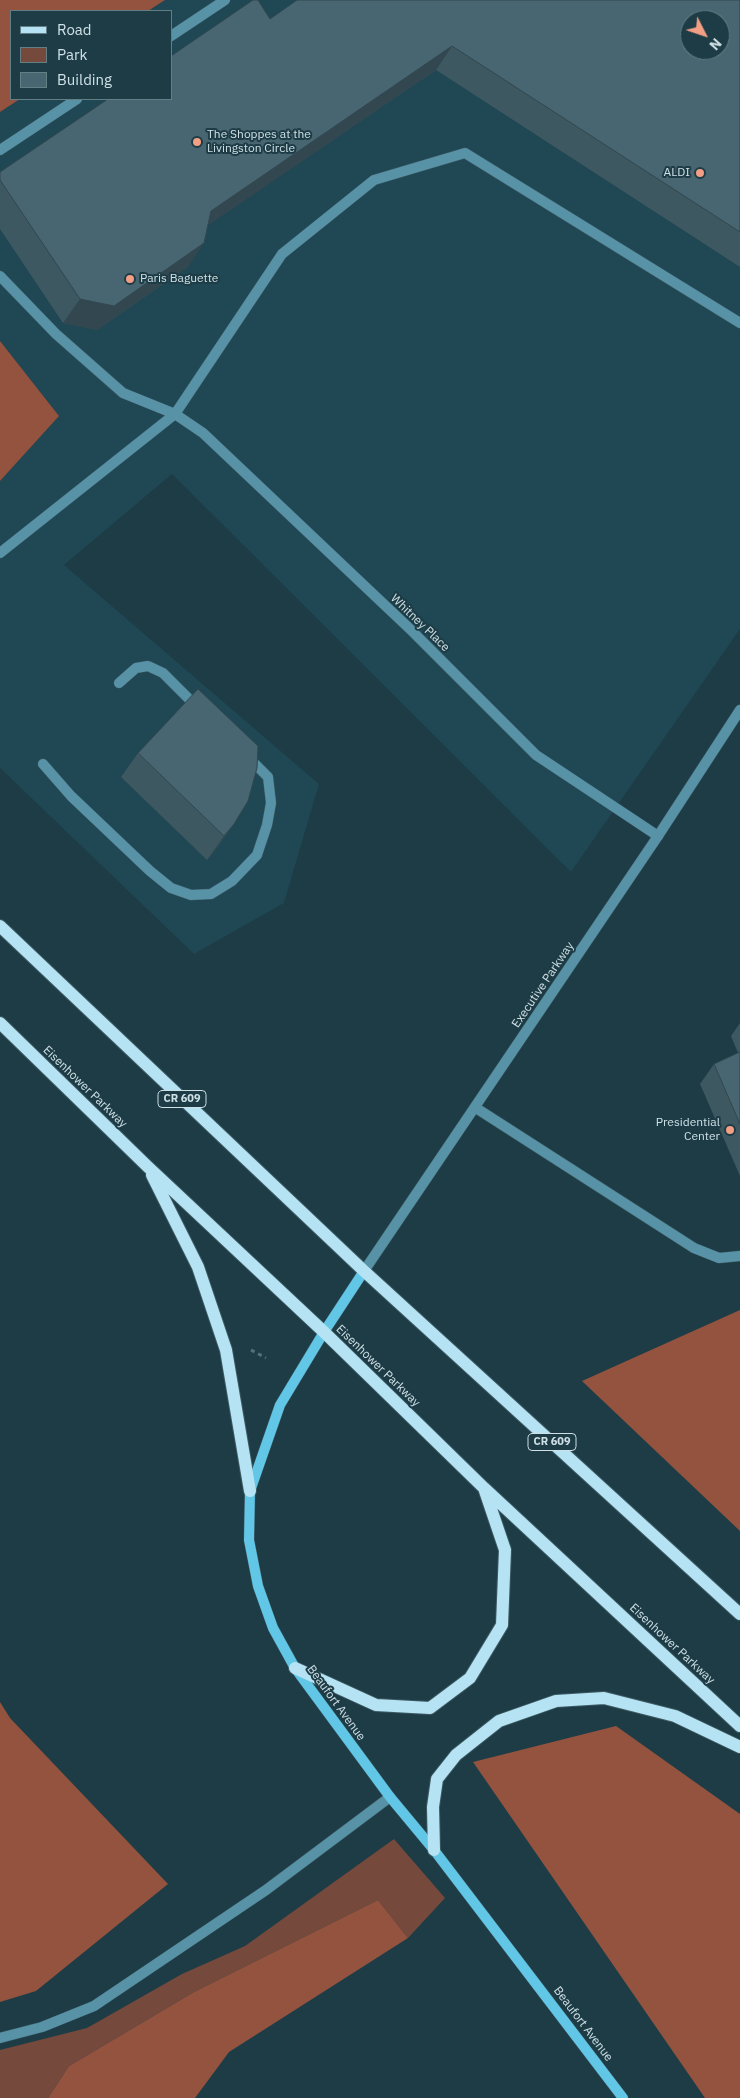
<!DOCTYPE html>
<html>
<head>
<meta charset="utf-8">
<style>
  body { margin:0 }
  #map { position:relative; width:740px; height:2098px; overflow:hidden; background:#1d3c46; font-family:"IBM Plex Sans",sans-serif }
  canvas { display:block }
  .legend { position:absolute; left:10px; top:10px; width:162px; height:90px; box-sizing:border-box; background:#1d3c46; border:1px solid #647e86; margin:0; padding:6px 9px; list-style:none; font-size:15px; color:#cfe0e6 }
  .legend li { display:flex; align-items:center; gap:10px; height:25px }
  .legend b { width:25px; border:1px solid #647e86 }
  .north { position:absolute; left:680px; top:10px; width:50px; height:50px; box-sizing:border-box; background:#1d3c46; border:1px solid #647e86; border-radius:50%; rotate:131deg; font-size:14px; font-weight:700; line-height:20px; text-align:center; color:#cfe0e6 }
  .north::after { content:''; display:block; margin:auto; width:18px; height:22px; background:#f39f85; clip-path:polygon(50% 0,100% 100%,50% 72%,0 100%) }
</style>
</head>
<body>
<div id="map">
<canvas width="740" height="2098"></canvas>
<ul class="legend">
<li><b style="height:6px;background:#b5e3f3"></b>Road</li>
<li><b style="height:14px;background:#75493c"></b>Park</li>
<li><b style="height:14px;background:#476671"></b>Building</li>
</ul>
<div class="north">N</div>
</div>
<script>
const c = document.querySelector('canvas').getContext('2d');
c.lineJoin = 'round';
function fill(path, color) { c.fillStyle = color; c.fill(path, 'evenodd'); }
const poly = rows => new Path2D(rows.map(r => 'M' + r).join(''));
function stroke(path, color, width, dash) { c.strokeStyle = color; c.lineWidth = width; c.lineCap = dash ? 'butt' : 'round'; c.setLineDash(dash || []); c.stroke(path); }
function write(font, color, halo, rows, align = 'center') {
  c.font = font + ' "IBM Plex Sans",sans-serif'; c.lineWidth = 4; c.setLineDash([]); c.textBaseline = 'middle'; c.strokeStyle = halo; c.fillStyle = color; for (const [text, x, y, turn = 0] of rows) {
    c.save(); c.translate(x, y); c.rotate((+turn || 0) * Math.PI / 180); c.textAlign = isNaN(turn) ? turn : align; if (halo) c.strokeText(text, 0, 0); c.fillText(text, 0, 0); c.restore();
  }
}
const built = poly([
  [165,0,740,0,740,629,571,872,172,474,64,565,319,784,284,903,194,954,0,768,0,481,59,416,0,341,0,112,20,99,171,99,171,11,148,11],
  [690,20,720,20,720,50,690,50]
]);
const green = poly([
  [394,1839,445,1898,408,1938,378,1900,194,1992,69,2066,48,2098,0,2098,0,2050,87,2028,182,1974,245,1946]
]);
const forest = poly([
  [0,0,165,0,148,11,11,11,11,99,20,99,0,112],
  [0,341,59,416,0,481],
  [740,1310,740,1531,582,1381],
  [0,1702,10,1718,168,1884,36,1991,0,2002],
  [616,1726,740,1814,740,2098,705,2098,473,1762],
  [378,1900,408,1938,229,2052,195,2098,48,2098,69,2066,194,1992]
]);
const path = poly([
  [251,1350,266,1358]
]);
const lane = poly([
  [171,36,225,0],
  [0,150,77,99],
  [0,276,56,334,123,393,175,414,203,433,410,629,536,755,658,836],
  [0,553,175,414,282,254,374,180,465,153,740,323],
  [119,683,136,668,148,666,163,673,198,708],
  [43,764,71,796,150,871,171,888,191,895,211,894,232,881,257,855,267,825,271,803,268,777,248,757],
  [476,1108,694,1248,719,1258,740,1256],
  [0,2038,42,2027,94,2006,266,1890,390,1797]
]);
const street = poly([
  [364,1271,658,836,740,710]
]);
const secondary = poly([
  [364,1271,324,1332,280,1405,250,1491,249,1540,258,1586,273,1628,295,1668,390,1797,434,1850,623,2098]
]);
const primary = poly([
  [0,926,364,1271,740,1614],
  [0,1023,147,1166,324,1332,484,1488,740,1726],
  [152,1175,198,1267,226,1350,250,1491],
  [295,1668,376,1705,430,1708,470,1678,502,1625,505,1550,485,1491],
  [434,1850,433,1807,437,1779,456,1755,499,1721,556,1701,604,1698,675,1716,740,1747]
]);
const wall = poly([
  [740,0,740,267,436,70,208,225,188,267,97,330,63,323,0,229,0,172,270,19],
  [138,753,234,824,217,848,207,860,121,777],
  [740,1023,740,1176,700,1084,714,1064,738,1053,731,1036]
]);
const shadedWall = poly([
  [452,46,436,70,194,235,211,211],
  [204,243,188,267,97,330,63,323,80,299],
  [234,824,217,848,207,860,224,836]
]);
const building = poly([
  [253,0,258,0,270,19,297,0,740,0,740,232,452,46,211,211,204,243,114,306,80,299,0,180,0,172,108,99,171,99,171,56,253,0],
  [690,20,720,20,720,50,690,50,690,20],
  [198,689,258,746,257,768,248,801,234,824,224,836,138,753,198,689],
  [740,1052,740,1124,714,1064,740,1052]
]);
const markers = [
  [197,142,5,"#f39f85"],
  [700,173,5,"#f39f85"],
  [130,279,5,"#f39f85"],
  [730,1130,5,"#f39f85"]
];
const shields = [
  [182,1099,48],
  [552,1442,48]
];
const shieldNames = [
  ["CR 609",182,1099],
  ["CR 609",552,1442]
];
const poiNames = [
  ["The Shoppes at the",207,135],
  ["Livingston Circle",207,149],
  ["ALDI",690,173,"right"],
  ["Paris Baguette",140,279],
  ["Presidential",720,1123,"right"],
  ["Center",720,1137,"right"]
];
const streetNames = [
  ["Whitney Place",420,623,44],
  ["Executive Parkway",543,985,-56],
  ["Eisenhower Parkway",85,1087,44],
  ["Eisenhower Parkway",378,1366,44],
  ["Eisenhower Parkway",672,1644,43],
  ["Beaufort Avenue",336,1703,54],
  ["Beaufort Avenue",583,2024,53]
];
fill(built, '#1f4754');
fill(green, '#75493c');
fill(forest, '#94533f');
stroke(lane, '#3d5a63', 11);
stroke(street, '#3d5a63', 11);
stroke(secondary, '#3d5a63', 11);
stroke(primary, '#3d5a63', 14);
stroke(path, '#567179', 3, [4, 4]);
stroke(lane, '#5792a6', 10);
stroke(street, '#5792a6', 10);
stroke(secondary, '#62c6e6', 10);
stroke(primary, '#b5e3f3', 12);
fill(wall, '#3d5861');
fill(shadedWall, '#32474f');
fill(building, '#476671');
stroke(building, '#32474f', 1);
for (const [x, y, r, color] of markers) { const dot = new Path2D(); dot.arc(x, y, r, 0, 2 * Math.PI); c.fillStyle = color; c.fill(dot); stroke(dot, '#1d3c46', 2); }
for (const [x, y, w] of shields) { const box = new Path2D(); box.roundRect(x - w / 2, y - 8.5, w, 17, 4); c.fillStyle = '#1d3c46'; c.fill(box); stroke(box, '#cfe0e6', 1); }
write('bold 11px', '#cfe0e6', null, shieldNames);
write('12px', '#cfe0e6', '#1d3c46', poiNames, 'left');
write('12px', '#cfe0e6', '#1d3c46', streetNames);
</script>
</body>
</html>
